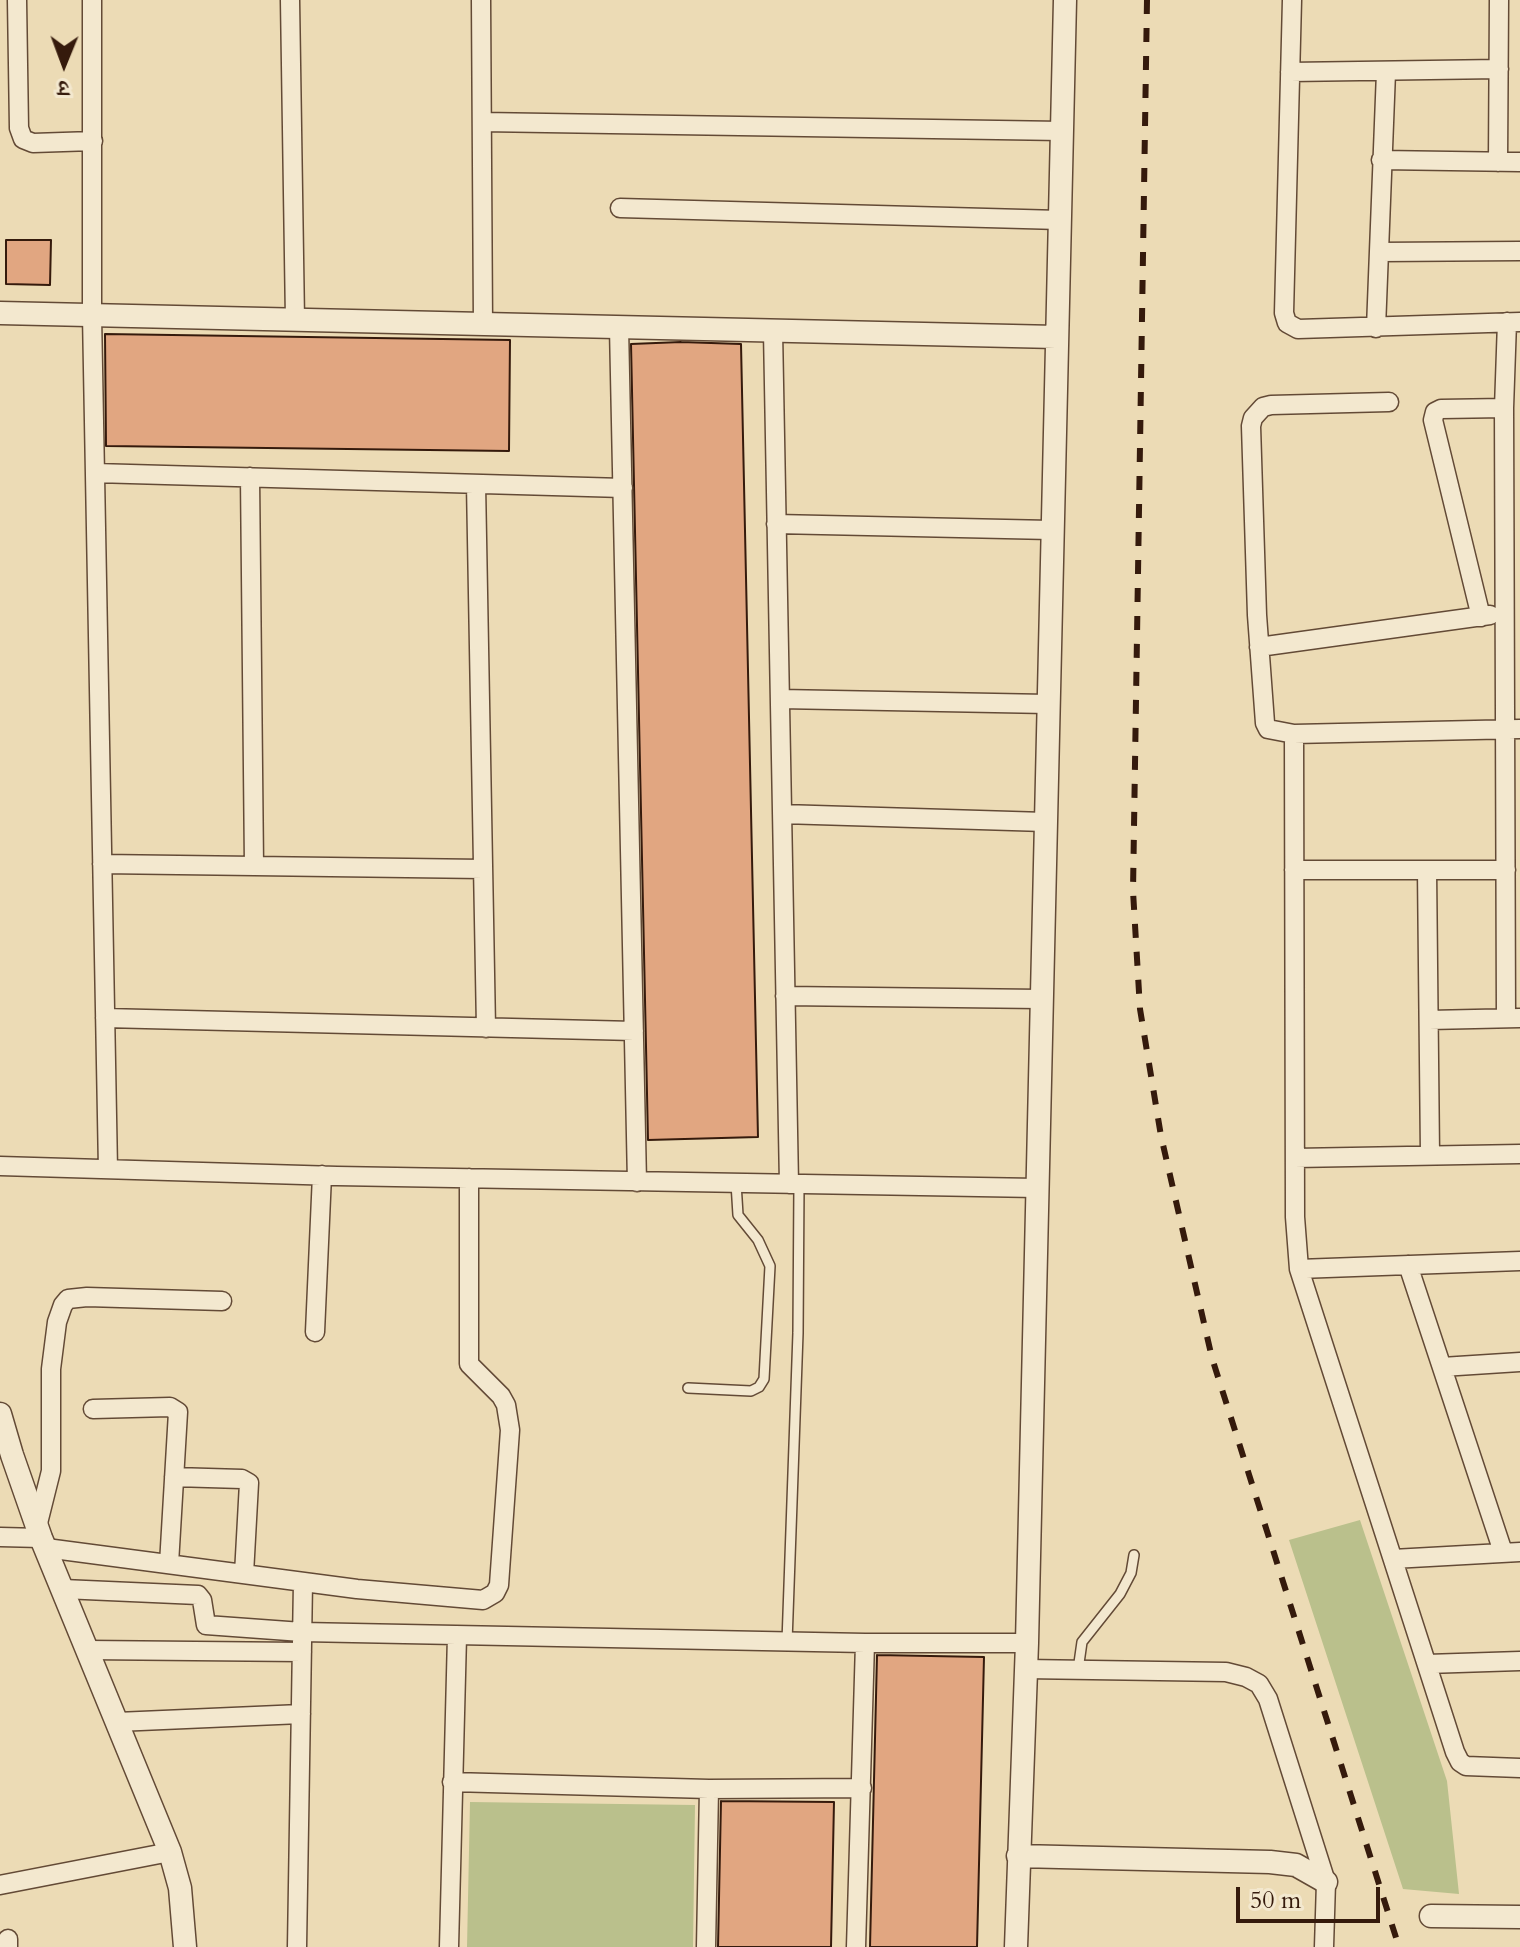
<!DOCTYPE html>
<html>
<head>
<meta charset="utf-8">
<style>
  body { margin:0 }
  #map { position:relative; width:1520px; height:1947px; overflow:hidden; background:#ecdbb5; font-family:Cardo,"Noto Serif Devanagari",serif }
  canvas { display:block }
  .north { position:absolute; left:24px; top:24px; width:80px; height:80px; -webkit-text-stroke:6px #f3e8cf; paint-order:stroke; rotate:181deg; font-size:22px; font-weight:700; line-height:32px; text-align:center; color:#351a0c }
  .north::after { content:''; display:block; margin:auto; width:28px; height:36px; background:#351a0c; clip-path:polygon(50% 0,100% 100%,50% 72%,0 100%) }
  .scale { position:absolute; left:1236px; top:1887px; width:144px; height:36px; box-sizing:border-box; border:4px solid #351a0c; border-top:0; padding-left:10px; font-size:24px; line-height:28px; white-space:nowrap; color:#351a0c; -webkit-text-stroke:6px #f3e8cf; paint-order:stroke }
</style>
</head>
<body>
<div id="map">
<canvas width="1520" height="1947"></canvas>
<div class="north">उ</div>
<div class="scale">50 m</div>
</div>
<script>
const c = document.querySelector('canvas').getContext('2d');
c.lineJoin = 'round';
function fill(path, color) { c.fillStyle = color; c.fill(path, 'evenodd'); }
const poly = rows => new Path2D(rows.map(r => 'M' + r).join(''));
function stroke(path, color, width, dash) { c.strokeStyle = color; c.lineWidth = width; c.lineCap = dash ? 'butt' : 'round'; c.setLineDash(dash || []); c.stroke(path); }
const green = poly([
  [1360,1520,1447,1781,1459,1894,1403,1889,1289,1540],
  [470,1802,695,1805,693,1947,467,1947]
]);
const building = poly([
  [6,240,51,240,50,285,6,284,6,240],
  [105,334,510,340,509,451,106,446,105,334],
  [681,342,741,344,758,1137,648,1140,631,344,681,342],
  [877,1655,984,1657,977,1947,870,1947,877,1655],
  [721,1801,834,1802,831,1947,718,1947,721,1801]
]);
const service = poly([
  [688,1388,751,1391,759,1387,764,1379,770,1266,758,1240,738,1215,736,1183],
  [787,1642,798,1333,799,1184],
  [1078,1670,1082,1642,1120,1594,1131,1573,1134,1555]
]);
const minor = poly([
  [17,0,19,128,23,139,33,143,93,141],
  [92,0,92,315,108,1169],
  [290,0,295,320],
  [481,0,483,324],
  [1292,0,1284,313,1287,323,1298,329,1520,322],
  [1290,72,1499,69],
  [482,122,1062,131],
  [1381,160,1520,162],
  [1498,162,1499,0],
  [620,208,1060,220],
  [1380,252,1520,251],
  [619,327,637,1182],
  [1376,328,1386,72],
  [773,331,789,1184],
  [1389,402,1271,405,1263,407,1253,418,1251,426,1257,615,1265,723,1268,729,1294,734,1520,729],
  [95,473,623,488],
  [250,477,254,866],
  [476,484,486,1028],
  [776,524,1051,530],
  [1481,617,1433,420,1435,412,1441,409,1504,408],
  [1259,647,1490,615],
  [780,699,1048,704],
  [1294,734,1295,1217,1299,1269,1455,1752,1460,1762,1466,1766,1520,1768],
  [782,814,1045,822],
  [102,864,483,869],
  [1294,870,1506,870],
  [1427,870,1430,1155],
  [785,996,1041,999],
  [105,1018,634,1031],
  [1506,1018,1504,408,1507,322],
  [1429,1020,1520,1018],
  [1295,1158,1520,1154],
  [0,1166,337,1176,1037,1188],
  [1408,1265,1503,1552],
  [1299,1269,1520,1261],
  [315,1332,322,1175],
  [1442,1367,1520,1362],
  [93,1409,170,1407,178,1412,169,1564],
  [174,1477,242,1479,249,1483,244,1574],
  [37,1527,51,1471,51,1369,57,1322,63,1305,68,1299,87,1297,222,1301],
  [0,1537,41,1538],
  [46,1548,357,1589,483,1600,495,1593,499,1585,510,1430,506,1405,501,1396,469,1364,469,1178],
  [1393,1559,1520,1552],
  [63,1589,198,1595,202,1600,206,1625,302,1632,865,1643,1027,1643],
  [87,1650,302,1652],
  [1427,1664,1520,1661],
  [1025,1669,1226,1672,1246,1677,1259,1684,1268,1699,1326,1882,1324,1947],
  [117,1722,301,1714],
  [452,1782,709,1789,862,1788],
  [0,1885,170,1852],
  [8,1947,8,1939],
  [297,1947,303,1582],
  [449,1947,457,1636],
  [706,1947,709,1789],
  [856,1947,865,1643]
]);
const tertiary = poly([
  [0,313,1056,337],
  [0,1414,12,1455,41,1538,170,1852,180,1888,185,1947],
  [1018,1856,1270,1862,1296,1865,1326,1882],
  [1431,1916,1520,1917],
  [1016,1947,1027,1643,1065,0]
]);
const rail = poly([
  [1147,0,1133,891,1140,1009,1161,1136,1212,1358,1399,1947]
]);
fill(green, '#bac08c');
fill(building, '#e1a681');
stroke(building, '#351a0c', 2);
stroke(service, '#634a36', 12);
stroke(minor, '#634a36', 21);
stroke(tertiary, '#634a36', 25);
stroke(service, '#f3e8cf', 9);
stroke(minor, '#f3e8cf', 18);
stroke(tertiary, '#f3e8cf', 22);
stroke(rail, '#351a0c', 6, [14, 14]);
</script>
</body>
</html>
